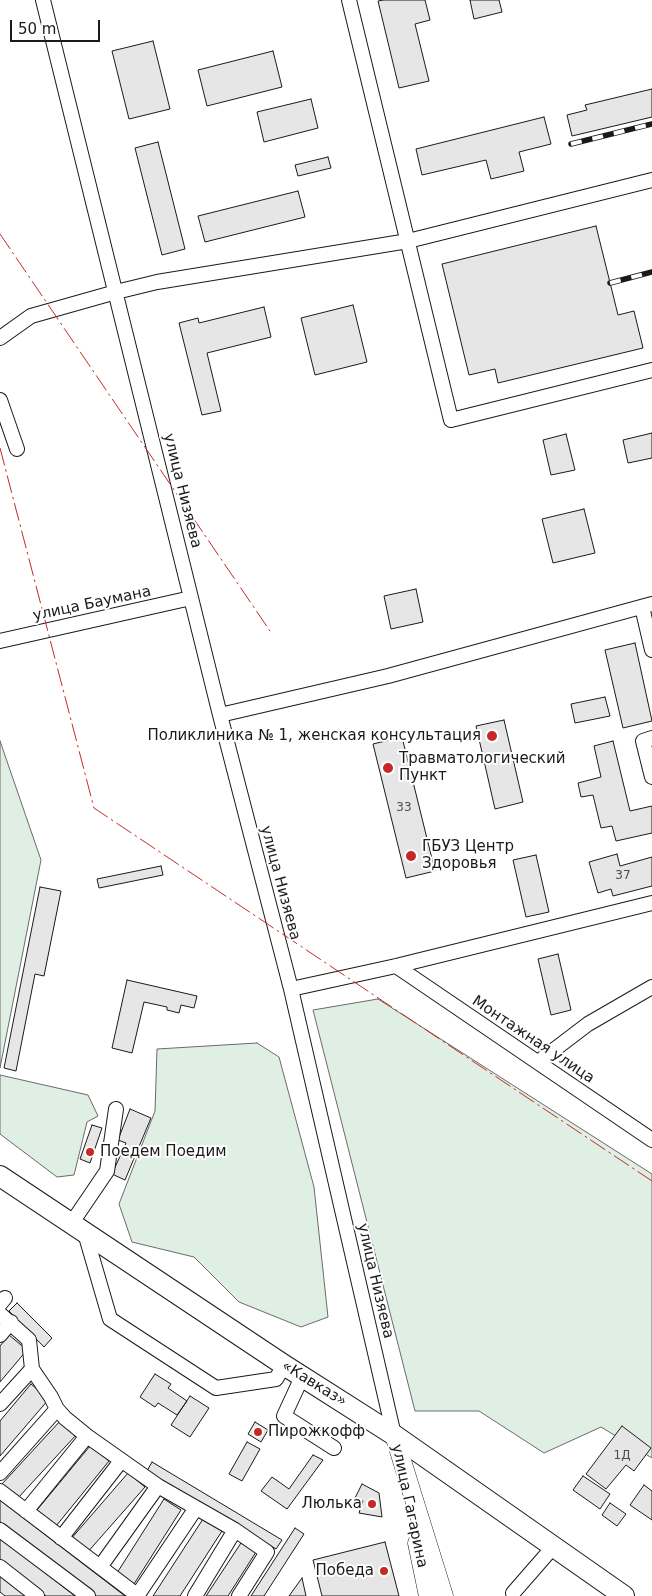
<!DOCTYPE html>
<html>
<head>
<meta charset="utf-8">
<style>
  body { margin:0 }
  #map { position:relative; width:652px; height:1596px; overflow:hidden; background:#fff; font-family:"DejaVu Sans",sans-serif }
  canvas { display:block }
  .scale { position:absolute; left:10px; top:20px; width:90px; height:22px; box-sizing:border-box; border:2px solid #1a1a1a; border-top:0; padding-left:6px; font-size:15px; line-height:18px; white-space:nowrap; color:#1a1a1a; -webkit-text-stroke:4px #fff; paint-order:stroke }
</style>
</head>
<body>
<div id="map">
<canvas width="652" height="1596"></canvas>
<div class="scale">50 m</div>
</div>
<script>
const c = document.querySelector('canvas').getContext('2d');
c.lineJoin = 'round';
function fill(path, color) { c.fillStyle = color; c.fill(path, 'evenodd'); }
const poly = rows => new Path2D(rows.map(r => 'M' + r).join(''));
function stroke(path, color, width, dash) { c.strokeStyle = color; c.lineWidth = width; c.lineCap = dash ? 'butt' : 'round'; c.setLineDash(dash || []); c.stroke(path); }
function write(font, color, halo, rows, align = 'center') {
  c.font = font + ' "DejaVu Sans",sans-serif'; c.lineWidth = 4; c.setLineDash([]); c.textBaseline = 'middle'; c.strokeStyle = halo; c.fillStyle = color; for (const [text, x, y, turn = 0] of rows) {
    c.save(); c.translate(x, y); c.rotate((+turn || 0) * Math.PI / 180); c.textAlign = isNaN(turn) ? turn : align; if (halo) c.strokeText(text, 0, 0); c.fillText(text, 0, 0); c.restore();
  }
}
const green = poly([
  [0,741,41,860,0,1068,0,741],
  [378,999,652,1174,652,1458,601,1427,544,1453,479,1411,415,1411,313,1010,378,999],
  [257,1043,279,1057,314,1187,328,1317,301,1327,239,1302,194,1257,132,1242,119,1204,155,1111,157,1049,257,1043],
  [0,1075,88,1095,98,1116,87,1122,74,1175,57,1177,0,1134,0,1075]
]);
const building = poly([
  [383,0,425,0,430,20,415,24,429,81,399,88,378,1,383,0],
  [470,0,499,0,502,12,474,19,470,0],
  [153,41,170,109,129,119,112,51,153,41],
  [273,51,282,87,207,106,198,70,273,51],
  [652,89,652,117,572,136,567,115,587,110,585,105,652,89],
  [311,99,318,128,264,142,257,112,311,99],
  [544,117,551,144,519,152,524,171,491,179,486,160,422,175,416,149,544,117],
  [158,142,185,249,162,255,135,148,158,142],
  [328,157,331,168,298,176,295,165,328,157],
  [298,191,305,217,205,242,198,216,298,191],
  [596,226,618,315,634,311,643,348,498,383,495,369,469,375,442,264,596,226],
  [353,305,367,362,315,375,301,318,353,305],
  [264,307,271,337,207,353,221,411,202,415,179,323,198,318,199,323,264,307],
  [652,433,652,458,628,463,623,440,652,433],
  [566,434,575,470,551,475,543,440,566,434],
  [584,509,595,553,553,563,542,519,584,509],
  [416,589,423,622,391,629,384,596,416,589],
  [635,643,652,721,623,728,605,650,635,643],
  [605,697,610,716,575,723,571,704,605,697],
  [504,720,523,802,495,809,476,726,504,720],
  [402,737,435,871,406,878,373,744,402,737],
  [613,741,630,811,652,806,652,833,616,841,612,826,601,828,593,795,581,797,578,783,601,777,594,746,613,741],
  [617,854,620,866,652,857,652,886,613,896,611,889,598,893,589,862,617,854],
  [536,855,549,912,526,917,513,860,536,855],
  [161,866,163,875,99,888,97,879,161,866],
  [40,887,61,891,44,976,35,974,16,1071,4,1068,40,887],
  [558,954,571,1010,551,1015,538,959,558,954],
  [127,980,197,996,194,1008,181,1005,179,1013,167,1010,167,1007,144,1002,132,1053,112,1048,127,980],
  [130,1109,151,1118,125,1180,112,1174,126,1143,118,1140,130,1109],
  [92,1125,102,1128,90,1163,80,1159,92,1125],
  [17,1303,52,1338,44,1347,9,1311,17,1303],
  [9,1335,27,1350,0,1382,0,1346,9,1335],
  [155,1374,171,1384,168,1388,187,1401,177,1415,158,1403,155,1407,140,1397,155,1374],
  [31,1384,49,1399,0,1456,0,1421,31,1384],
  [190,1396,209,1408,190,1437,171,1425,190,1396],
  [61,1420,77,1434,18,1498,2,1484,61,1420],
  [255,1422,268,1430,261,1442,248,1434,255,1422],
  [622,1426,651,1448,634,1471,626,1465,606,1489,586,1474,622,1426],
  [247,1442,260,1449,242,1481,229,1474,247,1442],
  [90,1446,109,1461,56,1526,37,1510,90,1446],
  [313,1455,323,1460,287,1509,261,1491,272,1477,289,1489,313,1455],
  [152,1462,282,1540,276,1549,147,1471,152,1462],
  [128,1473,145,1487,86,1554,70,1540,128,1473],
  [583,1476,610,1494,600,1509,573,1490,583,1476],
  [362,1484,379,1493,382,1517,359,1513,363,1501,355,1498,362,1484],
  [644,1485,652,1491,652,1520,630,1505,644,1485],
  [164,1499,181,1510,134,1584,117,1573,164,1499],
  [0,1500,125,1596,96,1596,0,1522,0,1500],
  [610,1503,626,1514,617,1526,602,1515,610,1503],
  [203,1519,222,1531,180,1596,153,1596,203,1519],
  [295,1528,304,1534,264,1596,251,1596,295,1528],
  [0,1538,75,1596,46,1596,0,1561,0,1538],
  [385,1542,399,1596,322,1596,313,1560,385,1542],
  [241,1543,256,1552,228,1596,206,1596,241,1543],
  [0,1576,26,1596,5,1596,0,1592,0,1576],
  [302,1578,306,1596,289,1596,302,1578]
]);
const minor = poly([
  [43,0,220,715,291,989,394,1435],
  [349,0,451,420,652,370],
  [0,338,31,316,116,292,157,282,408,241,652,180],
  [0,400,17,449],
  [642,607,652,650],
  [0,641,191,598],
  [220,715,388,676,652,604],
  [652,738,643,741,652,777],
  [396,966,652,1140],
  [291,989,396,966,652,903],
  [538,1062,588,1024,652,987],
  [71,1224,107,1171,116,1109],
  [85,1233,110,1319,216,1388,276,1379,284,1365],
  [0,1304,5,1298],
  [0,1314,29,1340,32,1369,51,1397,57,1409,65,1418,87,1436,158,1486],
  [0,1335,11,1322],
  [302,1377,284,1416,334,1448],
  [0,1404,32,1369],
  [0,1473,57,1409],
  [0,1491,137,1595],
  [26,1511,87,1436],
  [0,1530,88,1596],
  [61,1538,121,1461],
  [0,1567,37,1596],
  [100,1567,158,1486,235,1530,267,1552,239,1596],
  [513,1593,554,1546],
  [137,1596,196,1508],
  [195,1596,235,1530]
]);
const major = poly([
  [394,1435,444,1596],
  [417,1543,428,1596]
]);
const highway = poly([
  [0,1176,284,1365,394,1435,624,1596]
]);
const rail = poly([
  [571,144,652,124],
  [610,283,652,272]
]);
const power = poly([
  [0,234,270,631],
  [0,448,94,808,652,1181]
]);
const markers = [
  [492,736,6,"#c62828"],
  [388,768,6,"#c62828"],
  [411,856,6,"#c62828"],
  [90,1152,5,"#c62828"],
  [258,1432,5,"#c62828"],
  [372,1504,5,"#c62828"],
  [384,1571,5,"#c62828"]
];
const numberNames = [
  ["33",404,808],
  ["37",623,876],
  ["1Д",622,1456]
];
const streetNames = [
  ["улица Низяева",182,491,76],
  ["улица Баумана",92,604,-12],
  ["улица Низяева",280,883,75],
  ["Монтажная улица",533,1040,34],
  ["улица Низяева",375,1281,77],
  ["«Кавказ»",314,1384,32],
  ["улица Гагарина",409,1506,78]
];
const poiNames = [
  ["Поликлиника № 1, женская консультация",481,736,"right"],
  ["Травматологический",399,759],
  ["Пункт",399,776],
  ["ГБУЗ Центр",422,847],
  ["Здоровья",422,864],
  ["Поедем Поедим",100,1152],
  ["Пирожкофф",268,1432],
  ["Люлька",362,1504,"right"],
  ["Победа",374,1571,"right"]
];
fill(green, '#e0efe3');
stroke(green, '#6a6a6a', 1);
fill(building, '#e6e6e6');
stroke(building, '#1a1a1a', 1);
stroke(minor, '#1a1a1a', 16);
stroke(major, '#1a1a1a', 19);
stroke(highway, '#1a1a1a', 22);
stroke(minor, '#fff', 14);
stroke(major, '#fff', 18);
stroke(highway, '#fff', 20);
stroke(rail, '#1a1a1a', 5.5);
stroke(rail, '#fff', 4, [11]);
stroke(power, '#c62828', 1, [18, 4, 2.5, 4]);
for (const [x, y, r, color] of markers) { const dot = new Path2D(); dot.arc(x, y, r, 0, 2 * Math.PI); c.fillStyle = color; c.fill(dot); stroke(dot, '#fff', 2); }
write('12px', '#4d4d4d', null, numberNames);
write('15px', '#1a1a1a', '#fff', streetNames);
write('15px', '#1a1a1a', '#fff', poiNames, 'left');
</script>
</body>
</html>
